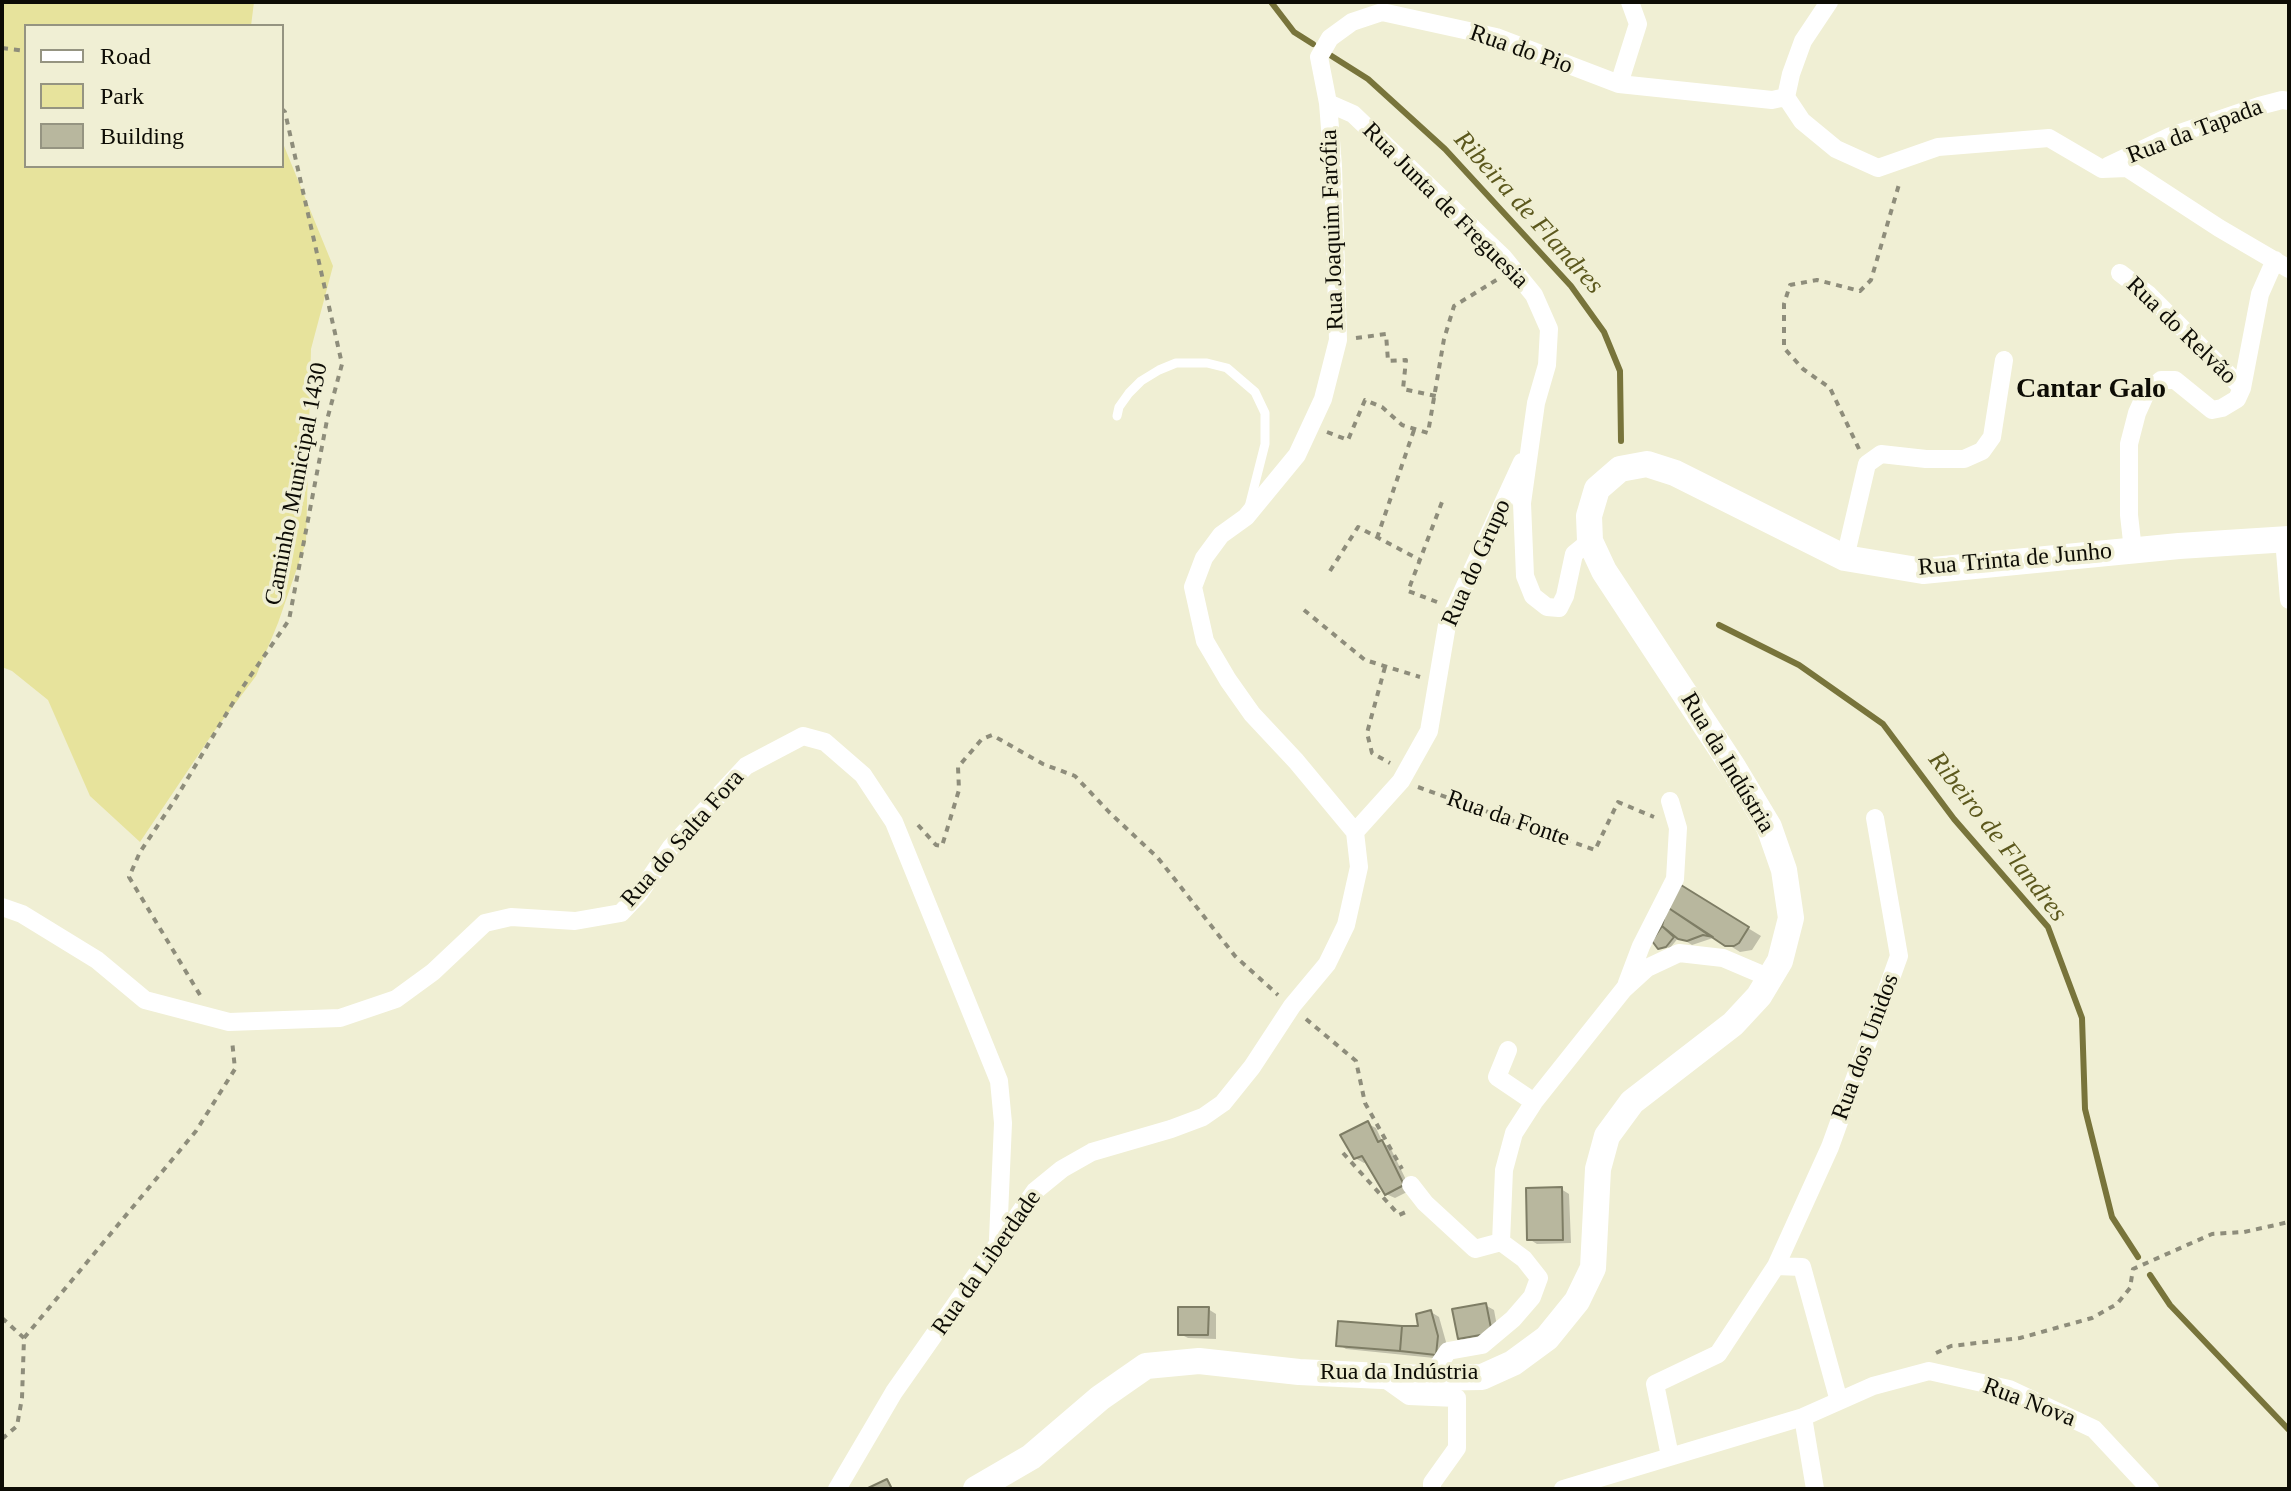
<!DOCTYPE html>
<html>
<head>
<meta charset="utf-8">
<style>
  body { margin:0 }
  #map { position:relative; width:2291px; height:1491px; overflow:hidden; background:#f0efd4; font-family:Georgia,serif }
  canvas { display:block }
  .frame { position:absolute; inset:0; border:4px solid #0d0c05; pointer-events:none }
  .legend { position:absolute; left:24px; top:24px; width:260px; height:144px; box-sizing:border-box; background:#f0efd4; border:2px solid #959481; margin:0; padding:10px 14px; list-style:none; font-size:24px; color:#0d0c05 }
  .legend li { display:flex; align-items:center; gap:16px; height:40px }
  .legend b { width:40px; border:2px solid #959481 }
</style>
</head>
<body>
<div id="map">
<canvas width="2291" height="1491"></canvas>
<div class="frame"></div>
<ul class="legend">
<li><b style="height:10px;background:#fff"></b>Road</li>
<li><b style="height:22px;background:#e7e39c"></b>Park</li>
<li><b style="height:22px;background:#b8b79e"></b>Building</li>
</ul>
</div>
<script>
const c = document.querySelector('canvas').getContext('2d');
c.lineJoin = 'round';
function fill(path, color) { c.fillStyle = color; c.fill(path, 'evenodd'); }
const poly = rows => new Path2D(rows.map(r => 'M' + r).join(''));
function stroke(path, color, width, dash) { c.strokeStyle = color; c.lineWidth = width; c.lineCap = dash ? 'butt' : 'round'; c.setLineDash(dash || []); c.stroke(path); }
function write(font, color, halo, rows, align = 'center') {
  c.font = font + ' Georgia,serif'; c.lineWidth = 7; c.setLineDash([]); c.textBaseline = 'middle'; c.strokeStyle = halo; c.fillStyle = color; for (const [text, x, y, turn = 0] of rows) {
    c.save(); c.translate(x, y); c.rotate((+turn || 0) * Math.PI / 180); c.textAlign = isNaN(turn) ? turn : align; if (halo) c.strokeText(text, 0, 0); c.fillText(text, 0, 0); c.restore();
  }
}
const green = poly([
  [2,2,254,2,251,26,26,26,26,166,282,166,282,141,333,266,311,349,306,542,278,623,256,676,213,733,140,842,90,796,48,700,12,671,2,667]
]);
const shadow = poly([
  [1682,888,1761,936,1752,950,1740,952,1716,937,1692,945,1679,937,1670,948,1657,946,1654,941],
  [1368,1124,1376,1128,1383,1143,1390,1147,1411,1190,1395,1198,1386,1194,1368,1161,1364,1163,1355,1158],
  [1561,1189,1569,1194,1571,1243,1537,1244,1529,1239],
  [1485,1305,1494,1310,1499,1337,1468,1343,1459,1338],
  [1208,1309,1216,1314,1216,1339,1188,1338,1180,1334],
  [1431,1312,1439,1317,1446,1342,1444,1359,1346,1349,1338,1344,1420,1329]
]);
const stream = poly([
  [1271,2,1294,32,1313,44],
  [1330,55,1368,79,1445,149,1571,286,1604,332,1620,371,1621,441],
  [1719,625,1799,665,1883,724,1954,819,2048,927,2082,1018,2085,1109,2112,1217,2138,1257],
  [2150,1275,2170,1305,2289,1430]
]);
const building = poly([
  [1681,885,1749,927,1739,943,1734,946,1725,946,1667,907,1681,885],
  [1667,907,1713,937,1703,935,1687,941,1678,939,1662,926,1667,907],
  [1662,926,1674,937,1666,947,1658,949,1652,941,1662,926],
  [1368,1121,1378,1142,1382,1140,1404,1185,1385,1195,1362,1156,1354,1159,1340,1135,1368,1121],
  [1562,1187,1563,1240,1527,1240,1526,1188,1562,1187],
  [1486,1303,1492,1333,1458,1339,1452,1309,1486,1303],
  [1178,1307,1209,1307,1208,1335,1178,1335,1178,1307],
  [1431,1310,1438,1336,1436,1355,1400,1351,1402,1326,1418,1326,1416,1314,1431,1310],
  [1338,1321,1402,1326,1400,1351,1336,1346,1338,1321],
  [887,1479,892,1489,866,1489,887,1479]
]);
const path = poly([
  [2,48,26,51],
  [1356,338,1386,334,1388,361,1406,360,1403,389,1436,396],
  [1327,432,1348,440,1365,400,1382,407,1402,425,1428,433,1444,339,1454,306,1498,279],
  [1859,449,1830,388,1803,369,1784,348,1784,304,1790,285,1817,280,1860,291,1871,280,1900,181],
  [1377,538,1414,430],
  [1330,571,1358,527,1420,560],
  [1437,602,1408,591,1442,502],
  [1304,610,1365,660,1420,677],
  [1385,667,1367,733,1372,753,1390,763],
  [1418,787,1595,850,1618,802,1654,817],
  [918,825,936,845,942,846,959,790,958,767,982,739,992,735,1043,764,1075,776,1109,812,1158,858,1235,956,1278,995],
  [200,995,129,877,140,852,176,798,240,691,289,620,327,420,342,364,285,112,282,109],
  [1306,1019,1356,1061,1365,1103,1402,1169],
  [1343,1153,1399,1215,1408,1211],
  [2,1318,24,1338,22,1398,17,1426,2,1439],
  [24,1338,196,1131,235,1069,232,1040],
  [1936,1353,1951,1346,2020,1338,2092,1318,2117,1304,2130,1288,2133,1269,2212,1234,2244,1232,2289,1222]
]);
const lane = poly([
  [1117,416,1119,407,1129,393,1141,381,1159,370,1176,363,1207,363,1227,368,1255,392,1265,413,1265,444,1249,507]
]);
const street = poly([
  [1829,2,1803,41,1791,74,1786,97,1802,121,1836,149,1878,168,1938,147,2049,138,2102,169,2127,168,2219,228,2289,269],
  [1619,84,1638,24,1630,2],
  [1328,103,1353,114,1503,257,1534,295,1549,329,1547,365,1536,403,1522,503,1525,576,1533,596,1547,607,1559,608,1565,596,1574,554,1590,541],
  [2108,166,2171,136,2259,106,2282,100,2289,101],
  [2120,273,2149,295,2242,388],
  [2284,539,2289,600],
  [2133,550,2129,515,2129,444,2137,413,2146,393,2161,380,2175,380,2212,410,2222,408,2237,399,2242,388,2260,294,2275,260],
  [1845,558,1867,464,1881,454,1926,459,1964,459,1982,451,1992,437,2004,360],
  [1355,832,1401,781,1429,731,1447,625,1522,462],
  [2,907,22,914,97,960,145,1000,229,1022,340,1018,396,999,433,972,485,923,511,917,575,921,621,913,639,894,671,847,746,766,803,736,825,742,863,775,894,822,999,1081,1003,1123,998,1239],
  [1627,983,1641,946,1675,879,1678,828,1670,801],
  [1508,1050,1497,1077,1534,1102],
  [1411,1185,1425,1203,1475,1249,1501,1242],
  [1501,1242,1504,1170,1514,1133,1534,1102,1624,989,1647,968,1679,953,1723,958,1770,978],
  [1776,1266,1802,1267,1839,1401],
  [1381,1376,1409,1396,1457,1398,1457,1448,1432,1483,1432,1489],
  [1437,1378,1440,1363,1448,1351,1482,1345,1513,1319,1532,1297,1539,1278,1524,1259,1501,1242],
  [1803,1417,1815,1489],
  [1670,1456,1655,1384,1718,1354,1776,1266,1830,1147,1899,956,1875,818],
  [837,1489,894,1392,1035,1191,1062,1169,1092,1152,1171,1129,1203,1117,1223,1103,1252,1067,1292,1006,1327,964,1346,925,1359,867,1355,832,1296,761,1252,714,1228,680,1205,641,1193,587,1204,558,1221,535,1246,517,1297,455,1323,399,1338,340,1333,166,1328,103,1319,57,1330,38,1352,22,1382,12,1496,37,1619,84,1772,100,1786,97],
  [1563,1489,1803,1417,1873,1386,1929,1371,2009,1389,2094,1429,2150,1489]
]);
const secondary = poly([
  [976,1489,1031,1457,1100,1398,1146,1366,1199,1361,1299,1372,1423,1378,1482,1377,1513,1363,1547,1338,1577,1301,1593,1268,1598,1169,1607,1136,1632,1102,1733,1024,1759,996,1780,961,1791,918,1784,870,1769,827,1733,767,1604,571,1590,541,1589,516,1597,489,1620,469,1647,464,1675,473,1845,558,1923,571,2179,546,2289,539]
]);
const streetNames = [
  ["Rua do Pio",1521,50,19],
  ["Rua da Tapada",2195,132,-21],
  ["Rua Junta de Freguesia",1445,206,45],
  ["Rua Joaquim Farófia",1333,230,-92],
  ["Rua do Relvão",2181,331,44],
  ["Caminho Municipal 1430",297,484,-79],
  ["Rua Trinta de Junho",2015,560,-5],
  ["Rua do Grupo",1477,563,-66],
  ["Rua da Indústria",1727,763,59],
  ["Rua da Fonte",1508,819,19],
  ["Rua do Salta Fora",683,839,-49],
  ["Rua dos Unidos",1866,1047,-70],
  ["Rua da Liberdade",987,1263,-55],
  ["Rua da Indústria",1399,1373],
  ["Rua Nova",2029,1403,21]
];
const waterNames = [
  ["Ribeira de Flandres",1528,213,48],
  ["Ribeiro de Flandres",1997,837,52]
];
const quarterNames = [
  ["Cantar Galo",2091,390]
];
fill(green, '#e7e39c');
fill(shadow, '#0003');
stroke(stream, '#78743b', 6);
fill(building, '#b8b79e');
stroke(building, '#7e7d65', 2);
stroke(path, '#8e8d7b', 4, [6, 6]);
stroke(lane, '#fff', 9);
stroke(street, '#fff', 18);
stroke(secondary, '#fff', 26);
write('24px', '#0d0c05', '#f0efd4', streetNames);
write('italic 26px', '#5c581d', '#f0efd4', waterNames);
write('bold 28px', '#0d0c05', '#f0efd4', quarterNames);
</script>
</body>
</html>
